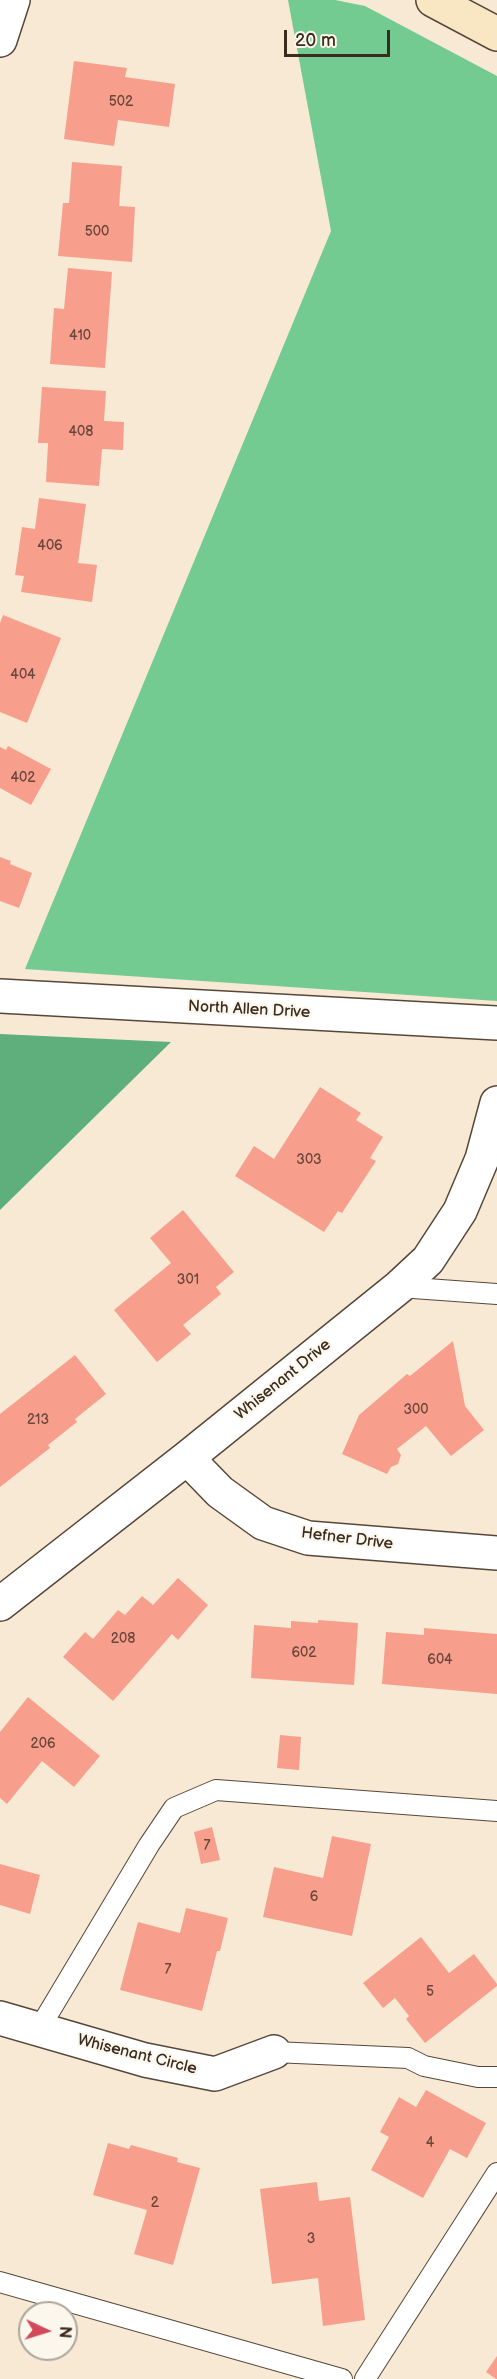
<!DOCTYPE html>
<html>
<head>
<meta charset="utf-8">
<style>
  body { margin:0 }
  #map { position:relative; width:497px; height:2379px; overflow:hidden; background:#f7e9d4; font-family:"Balsamiq Sans",sans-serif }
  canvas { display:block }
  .north { position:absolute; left:18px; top:2301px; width:60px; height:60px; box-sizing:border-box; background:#fbf7ec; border:2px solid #aea59a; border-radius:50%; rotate:94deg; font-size:16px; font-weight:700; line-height:24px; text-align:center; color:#3b2a1e }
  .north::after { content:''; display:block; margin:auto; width:21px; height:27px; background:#d1495b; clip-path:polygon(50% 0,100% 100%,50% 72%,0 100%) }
  .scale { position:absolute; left:284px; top:30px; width:106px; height:27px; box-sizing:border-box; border:3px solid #3b2a1e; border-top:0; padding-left:8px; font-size:18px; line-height:21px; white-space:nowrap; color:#3b2a1e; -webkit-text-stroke:4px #fbf7ec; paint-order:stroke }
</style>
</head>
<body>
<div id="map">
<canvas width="497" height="2379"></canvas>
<div class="north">N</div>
<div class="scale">20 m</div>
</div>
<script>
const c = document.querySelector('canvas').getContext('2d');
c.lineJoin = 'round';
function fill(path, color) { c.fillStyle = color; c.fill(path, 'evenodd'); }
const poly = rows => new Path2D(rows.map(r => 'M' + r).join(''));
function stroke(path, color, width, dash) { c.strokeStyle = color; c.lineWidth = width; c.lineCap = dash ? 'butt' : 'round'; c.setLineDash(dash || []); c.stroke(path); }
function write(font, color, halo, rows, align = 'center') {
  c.font = font + ' "Balsamiq Sans",sans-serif'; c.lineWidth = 4.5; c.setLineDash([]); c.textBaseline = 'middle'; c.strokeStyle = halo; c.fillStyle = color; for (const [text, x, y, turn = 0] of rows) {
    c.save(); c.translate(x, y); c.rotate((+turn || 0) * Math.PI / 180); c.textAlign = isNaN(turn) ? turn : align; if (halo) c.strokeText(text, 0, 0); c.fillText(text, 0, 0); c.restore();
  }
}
const green = poly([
  [288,0,335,0,365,6,497,76,497,1001,25,969,331,231]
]);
const forest = poly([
  [0,1034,171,1042,0,1210]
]);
const building = poly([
  [74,61,127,68,125,77,175,84,169,127,118,120,114,146,64,139],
  [72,162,122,166,119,206,135,207,132,262,58,256,63,203,69,203],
  [68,268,112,272,105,368,50,364,54,308,64,309],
  [42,387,106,391,104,421,124,422,123,450,102,449,99,486,46,482,48,443,38,443],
  [39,498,86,504,78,563,97,565,92,602,21,592,24,576,15,575,22,527,35,529],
  [3,615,61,638,27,723,0,712,0,623],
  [8,746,51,769,31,805,0,788,0,747,6,750],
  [0,857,11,861,10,864,32,873,19,908,0,901],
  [320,1087,361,1113,356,1120,383,1137,370,1158,376,1161,342,1213,338,1211,324,1232,235,1176,254,1146,274,1159],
  [183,1210,234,1272,216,1287,221,1294,183,1325,191,1334,157,1362,114,1310,171,1263,150,1238],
  [453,1341,465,1406,484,1430,451,1456,426,1426,397,1449,401,1455,398,1464,391,1467,387,1474,342,1454,359,1415,407,1374,410,1376],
  [75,1355,106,1394,75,1419,77,1422,48,1445,50,1448,0,1487,0,1414],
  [178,1578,208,1605,178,1640,172,1634,113,1701,63,1657,85,1632,93,1639,118,1610,125,1615,142,1596,153,1605],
  [318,1620,358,1623,354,1685,251,1678,254,1625,291,1628,291,1621,318,1623],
  [424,1628,497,1634,497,1694,382,1684,386,1632,424,1635],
  [28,1697,100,1756,74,1787,42,1761,7,1804,0,1798,0,1732],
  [280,1735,301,1737,299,1770,277,1768],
  [212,1827,220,1860,201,1864,194,1832],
  [332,1836,371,1844,352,1936,263,1917,274,1867,323,1878],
  [0,1864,40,1875,30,1914,0,1905],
  [186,1908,228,1918,220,1951,217,1951,202,2011,120,1990,138,1922,180,1933],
  [421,1937,449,1973,474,1954,497,1984,497,1986,425,2043,406,2019,409,2016,395,1998,383,2008,363,1983],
  [426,2090,486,2123,467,2158,450,2149,423,2198,371,2170,389,2137,380,2132,399,2097,416,2107],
  [108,2143,129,2149,131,2145,178,2158,177,2162,200,2168,173,2265,134,2254,147,2210,93,2195],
  [317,2182,319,2201,350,2197,365,2320,323,2326,318,2278,272,2284,260,2189],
  [497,2356,497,2379,496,2379,486,2372]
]);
const service = poly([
  [399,1287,497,1294],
  [39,2029,149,1845,174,1808,216,1790,497,1811],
  [274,2052,408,2058,424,2066,478,2077,497,2077],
  [0,2282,342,2379],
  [365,2379,497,2173]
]);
const minor = poly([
  [0,40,13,0],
  [187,1458,220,1492,263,1523,308,1538,497,1553],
  [0,1604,187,1458,399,1287,428,1260,460,1211,482,1159,497,1103],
  [0,2018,145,2060,215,2074,274,2052]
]);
const tertiary = poly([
  [0,996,497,1023]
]);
const secondary = poly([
  [433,0,497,34]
]);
const numberNames = [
  ["502",121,102],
  ["500",97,232],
  ["410",80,336],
  ["408",81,432],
  ["406",50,546],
  ["404",23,675],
  ["402",23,778],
  ["303",309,1160],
  ["301",188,1280],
  ["300",416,1410],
  ["213",38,1420],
  ["208",123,1639],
  ["602",304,1653],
  ["604",440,1660],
  ["206",43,1744],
  ["7",207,1846],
  ["6",314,1897],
  ["7",168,1970],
  ["5",430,1992],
  ["4",430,2143],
  ["2",155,2203],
  ["3",311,2239]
];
const streetNames = [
  ["North Allen Drive",249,1010,3],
  ["Whisenant Drive",283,1380,-39],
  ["Hefner Drive",347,1539,7],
  ["Whisenant Circle",137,2055,14]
];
fill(green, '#73cb91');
fill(forest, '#5eaf7b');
fill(building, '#f79f8c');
stroke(service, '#574739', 22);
stroke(minor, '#574739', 36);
stroke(tertiary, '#574739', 36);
stroke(secondary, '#574739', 36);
stroke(service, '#fff', 20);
stroke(minor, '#fff', 33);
stroke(tertiary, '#fff', 33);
stroke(secondary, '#f9e7c3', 33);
write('14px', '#6a473a', null, numberNames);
write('16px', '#3b2a1e', '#fbf7ec', streetNames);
</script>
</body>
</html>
